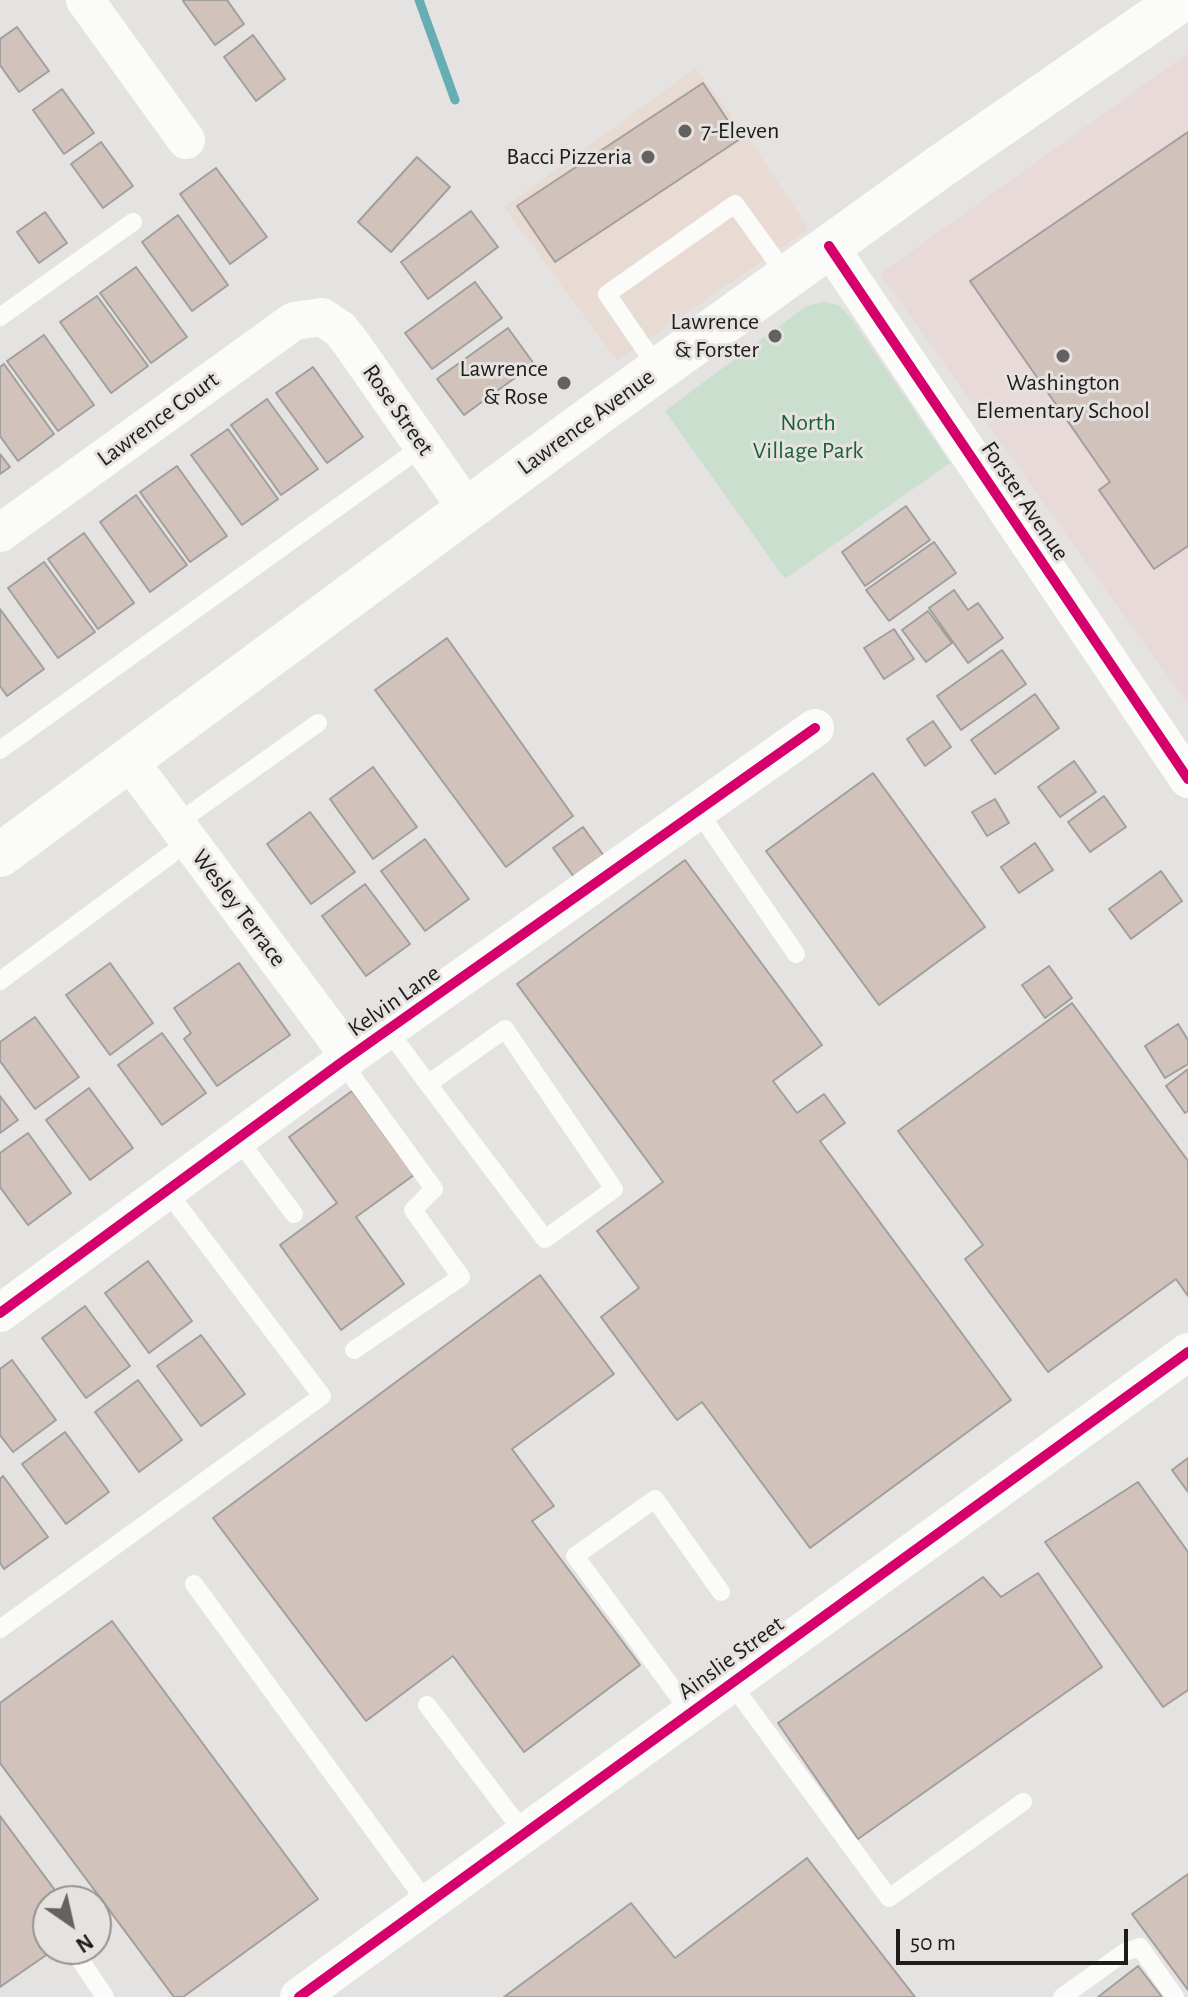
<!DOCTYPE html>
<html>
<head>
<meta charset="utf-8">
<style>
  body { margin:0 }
  #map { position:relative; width:1188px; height:1997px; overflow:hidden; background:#e5e3e1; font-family:"Alegreya Sans",sans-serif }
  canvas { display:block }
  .north { position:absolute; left:32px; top:1885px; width:80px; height:80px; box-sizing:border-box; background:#e6e2e0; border:2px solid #969392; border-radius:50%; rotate:146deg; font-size:22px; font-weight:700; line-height:32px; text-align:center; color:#1e1d1c }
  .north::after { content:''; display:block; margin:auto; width:28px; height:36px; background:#646261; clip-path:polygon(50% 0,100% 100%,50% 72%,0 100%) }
  .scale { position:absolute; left:896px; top:1929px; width:232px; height:36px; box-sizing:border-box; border:4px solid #1e1d1c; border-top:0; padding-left:10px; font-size:24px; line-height:28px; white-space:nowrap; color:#1e1d1c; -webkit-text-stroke:6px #e6e2e0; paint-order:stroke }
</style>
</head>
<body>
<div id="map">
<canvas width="1188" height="1997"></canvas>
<div class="north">N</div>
<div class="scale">50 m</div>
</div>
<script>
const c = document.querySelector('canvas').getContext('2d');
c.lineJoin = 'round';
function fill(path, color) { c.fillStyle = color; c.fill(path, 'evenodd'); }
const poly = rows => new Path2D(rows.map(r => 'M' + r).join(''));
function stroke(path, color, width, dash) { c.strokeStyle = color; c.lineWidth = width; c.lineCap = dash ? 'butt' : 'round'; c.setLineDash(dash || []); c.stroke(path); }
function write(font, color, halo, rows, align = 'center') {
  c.font = font + ' "Alegreya Sans",sans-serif'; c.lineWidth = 6; c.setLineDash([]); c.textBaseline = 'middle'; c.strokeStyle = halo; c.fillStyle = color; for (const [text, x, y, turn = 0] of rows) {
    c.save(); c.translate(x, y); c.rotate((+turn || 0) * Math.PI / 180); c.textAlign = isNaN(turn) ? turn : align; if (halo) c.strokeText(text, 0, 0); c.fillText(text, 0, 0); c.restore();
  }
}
const commercial = poly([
  [696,68,752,143,809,229,617,361,504,207]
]);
const education = poly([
  [1188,53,1188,705,880,274]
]);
const green = poly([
  [824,302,839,305,851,318,950,463,785,579,665,411,806,306]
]);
const stream = poly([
  [419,0,455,100]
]);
const building = poly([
  [185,0,227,0,244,24,215,45,183,1,185,0],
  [17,27,49,71,19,92,0,65,0,39,17,27],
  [253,35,285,79,256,101,224,57,253,35],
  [703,83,740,139,555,262,517,206,703,83],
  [62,89,94,133,64,154,33,110,62,89],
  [1188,132,1188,546,1154,569,1099,490,1110,482,970,281,1188,132],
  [101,142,133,186,103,208,71,164,101,142],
  [417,157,450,187,391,252,358,222,417,157],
  [216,168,267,237,230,264,180,194,216,168],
  [471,211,498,247,428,299,401,262,471,211],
  [45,212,67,243,39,263,17,232,45,212],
  [178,215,228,285,192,311,142,242,178,215],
  [136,267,187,337,151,363,100,293,136,267],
  [475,282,502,318,432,369,405,333,475,282],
  [97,296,148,366,111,393,60,322,97,296],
  [508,328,534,364,464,415,437,379,508,328],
  [44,335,94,405,58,431,7,361,44,335],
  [4,364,54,434,18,461,0,436,0,367,4,364],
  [313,367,363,437,327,463,276,393,313,367],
  [267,399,318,469,281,495,231,425,267,399],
  [228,429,278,499,242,525,191,455,228,429],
  [0,454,10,467,0,474,0,454],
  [177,466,227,536,190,562,140,492,177,466],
  [136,495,187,565,150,592,100,522,136,495],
  [906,506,930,540,865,586,842,552,906,506],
  [84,533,134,603,98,629,48,559,84,533],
  [934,542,956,573,889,621,866,590,934,542],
  [44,562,95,632,58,658,8,588,44,562],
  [954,590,968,610,978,603,1003,638,968,663,929,608,954,590],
  [0,609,44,669,7,696,0,686,0,609],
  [928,611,952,643,926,662,902,630,928,611],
  [894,629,914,659,884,679,864,648,894,629],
  [447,638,573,816,506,867,375,690,447,638],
  [1002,650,1026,684,961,730,937,696,1002,650],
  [1035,694,1059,728,995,774,971,740,1035,694],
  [933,721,951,747,925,766,907,739,933,721],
  [1074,761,1096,792,1060,817,1038,787,1074,761],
  [373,767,417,827,373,859,330,799,373,767],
  [873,773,985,927,879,1005,766,851,873,773],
  [1104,796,1126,827,1090,852,1068,822,1104,796],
  [995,799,1009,823,987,836,972,812,995,799],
  [310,812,355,872,311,904,267,844,310,812],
  [583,827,604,856,574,877,553,848,583,827],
  [425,839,469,899,425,931,381,871,425,839],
  [1035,843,1053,870,1019,893,1001,867,1035,843],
  [685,860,822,1045,773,1081,797,1113,824,1094,845,1123,820,1141,1011,1400,810,1548,702,1402,677,1420,601,1317,639,1288,597,1231,663,1182,517,984,685,860],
  [1161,871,1182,901,1131,939,1109,909,1161,871],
  [365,884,410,944,366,976,322,916,365,884],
  [110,963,153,1023,110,1055,66,995,110,963],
  [239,963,290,1035,217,1086,184,1039,191,1033,174,1008,239,963],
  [1049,966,1072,998,1045,1018,1022,985,1049,966],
  [1072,1003,1188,1161,1188,1296,1176,1279,1048,1372,965,1259,983,1245,898,1131,1072,1003],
  [35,1017,79,1077,35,1109,0,1061,0,1042,35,1017],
  [1178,1024,1188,1040,1188,1064,1165,1078,1145,1046,1178,1024],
  [162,1033,206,1093,162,1125,118,1065,162,1033],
  [1188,1069,1188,1111,1185,1113,1166,1086,1188,1069],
  [89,1088,133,1148,90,1180,46,1120,89,1088],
  [352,1091,414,1175,356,1217,404,1284,341,1330,280,1245,337,1203,289,1137,352,1091],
  [0,1096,18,1120,0,1133,0,1096],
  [28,1133,71,1193,28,1225,0,1187,0,1153,28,1133],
  [148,1261,192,1321,149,1353,105,1293,148,1261],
  [540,1275,614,1374,512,1449,554,1506,532,1521,640,1665,524,1752,453,1656,366,1721,213,1518,540,1275],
  [85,1306,130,1366,86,1398,42,1338,85,1306],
  [201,1335,245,1394,201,1426,157,1366,201,1335],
  [12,1360,56,1420,13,1452,0,1435,0,1369,12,1360],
  [138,1380,182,1440,139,1472,95,1412,138,1380],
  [65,1432,109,1492,66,1524,22,1464,65,1432],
  [1188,1458,1188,1492,1172,1470,1188,1458],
  [3,1476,48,1537,4,1569,0,1563,0,1479,3,1476],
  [1138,1482,1188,1552,1188,1690,1163,1707,1045,1542,1138,1482],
  [1038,1573,1102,1667,858,1839,778,1723,983,1577,1001,1597,1038,1573],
  [112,1621,318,1899,183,1997,174,1997,0,1763,0,1703,112,1621],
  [0,1816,63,1901,48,1901,48,1949,55,1949,0,1987,0,1816],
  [807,1858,915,1997,504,1997,631,1903,675,1958,807,1858],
  [1188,1874,1188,1990,1132,1914,1188,1874],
  [1138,1966,1162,1997,1098,1997,1138,1966]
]);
const lane = poly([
  [0,317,133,222],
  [659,370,607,294,735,204,787,276],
  [0,750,423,446],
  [698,811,796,954],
  [176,824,318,723],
  [0,981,189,841],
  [388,1030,428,1084,545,1239,614,1189,505,1029,428,1084],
  [342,1062,434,1189,413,1210,461,1277,354,1350],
  [238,1139,294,1214],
  [194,1584,427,1903],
  [0,1629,322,1396,167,1191],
  [731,1683,889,1898,1023,1802],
  [427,1705,524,1833],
  [690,1712,575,1556,655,1499,721,1592],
  [75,1952,105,1997],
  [1062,1997,1125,1952,1140,1947,1175,1997]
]);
const street = poly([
  [85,0,186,140],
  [829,246,1188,779],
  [0,533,294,321,322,317,340,329,351,343,467,509],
  [128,759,350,1057],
  [0,1313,342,1062,815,728],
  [299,1997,1188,1352]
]);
const secondary = poly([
  [0,855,591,418,941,166,1181,0]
]);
const cycleway = poly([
  [829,246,1188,779],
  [0,1313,342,1062,815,728],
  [299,1997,1188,1352]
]);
const markers = [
  [685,131,8,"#646261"],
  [648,157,8,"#646261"],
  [775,336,8,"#646261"],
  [1063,356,8,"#646261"],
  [564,383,8,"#646261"]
];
const poiNames = [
  ["7-Eleven",701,131,"left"],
  ["Bacci Pizzeria",632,157],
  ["Lawrence",759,322],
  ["& Forster",759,350],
  ["Lawrence",548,369],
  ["& Rose",548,397],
  ["Washington",1063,383,"center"],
  ["Elementary School",1063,411,"center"]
];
const streetNames = [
  ["Rose Street",398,410,55],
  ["Lawrence Court",158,419,-36],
  ["Lawrence Avenue",586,422,-36],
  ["Forster Avenue",1025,501,56],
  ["Wesley Terrace",239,908,53],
  ["Kelvin Lane",394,1001,-35],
  ["Ainslie Street",731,1658,-36]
];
const parkNames = [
  ["North",808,423],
  ["Village Park",808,451]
];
fill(commercial, '#e8dbd3');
fill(education, '#e9dada');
fill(green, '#cadfce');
stroke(stream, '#66aeb4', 9);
fill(building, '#d1c3bc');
stroke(building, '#a19f9e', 2);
stroke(lane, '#fbfbfa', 18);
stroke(street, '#fbfbfa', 38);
stroke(secondary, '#fbfbfa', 44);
stroke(cycleway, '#d6006c', 10);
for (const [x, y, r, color] of markers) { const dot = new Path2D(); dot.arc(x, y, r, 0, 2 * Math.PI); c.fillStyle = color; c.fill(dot); stroke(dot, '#e6e2e0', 3); }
write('24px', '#1e1d1c', '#e6e2e0', poiNames, 'right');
write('24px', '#1e1d1c', '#e6e2e0', streetNames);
write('24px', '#17633b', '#e6e2e0', parkNames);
</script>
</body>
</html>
